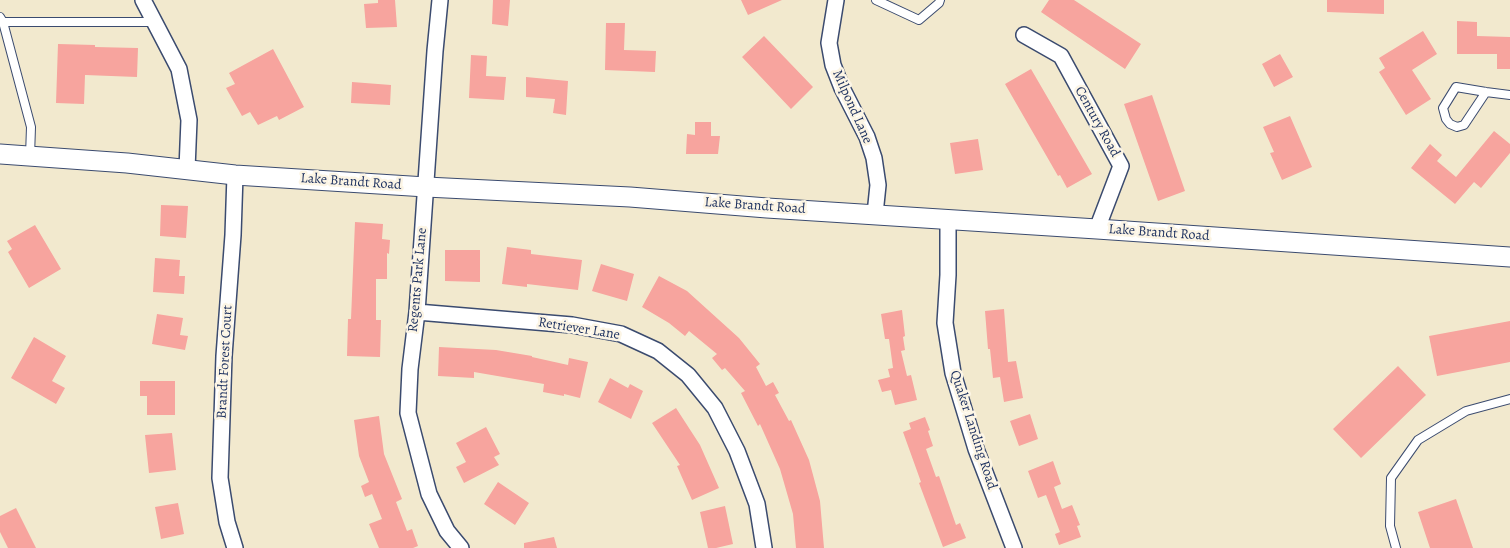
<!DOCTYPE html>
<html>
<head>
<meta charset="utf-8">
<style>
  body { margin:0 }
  canvas { display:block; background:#f2e9ce }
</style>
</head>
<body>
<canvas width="1510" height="548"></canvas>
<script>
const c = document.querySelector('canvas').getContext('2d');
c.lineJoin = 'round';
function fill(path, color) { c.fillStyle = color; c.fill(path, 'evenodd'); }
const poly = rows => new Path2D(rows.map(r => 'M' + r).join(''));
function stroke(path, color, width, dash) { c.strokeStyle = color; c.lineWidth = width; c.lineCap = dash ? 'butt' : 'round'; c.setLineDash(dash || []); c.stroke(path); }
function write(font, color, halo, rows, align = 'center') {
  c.font = font + ' Alegreya,serif'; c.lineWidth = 5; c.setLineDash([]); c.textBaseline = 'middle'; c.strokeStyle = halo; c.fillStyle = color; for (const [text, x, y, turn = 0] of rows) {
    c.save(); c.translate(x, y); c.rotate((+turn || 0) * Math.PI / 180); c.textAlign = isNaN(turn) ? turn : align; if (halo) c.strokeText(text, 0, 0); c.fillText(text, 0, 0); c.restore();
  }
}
const building = poly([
  [378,0,395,0,397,27,366,28,364,4,378,3],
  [493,0,510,0,508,26,492,24],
  [741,0,782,0,748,15],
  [1049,0,1074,0,1141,44,1125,69,1041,12],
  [1327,0,1384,0,1384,14,1327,12],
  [1457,21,1477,22,1477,36,1510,37,1510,69,1497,69,1497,54,1457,54],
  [606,23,625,23,624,50,656,51,655,72,605,70],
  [1423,31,1437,54,1412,70,1431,99,1406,115,1379,72,1385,68,1379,58],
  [764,36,813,87,791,109,742,57],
  [58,44,95,45,95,47,138,48,137,77,85,75,84,104,56,103],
  [273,49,304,107,279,120,277,116,258,125,250,112,242,116,226,88,235,84,229,73],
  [1280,54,1293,77,1274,87,1262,64],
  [471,55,487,56,486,76,506,77,504,100,469,98],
  [1031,69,1092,174,1067,188,1060,175,1058,176,1005,84],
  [526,77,568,81,566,115,553,113,555,99,526,97],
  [352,82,391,85,390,105,351,103],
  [1152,95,1185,191,1158,201,1124,104],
  [1290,116,1312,167,1282,180,1270,153,1274,152,1263,127],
  [695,122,711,122,711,136,720,136,718,154,686,154,687,134,695,135],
  [1494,131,1510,144,1510,153,1481,188,1474,182,1455,204,1411,168,1430,144,1442,155,1437,161,1456,177],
  [978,139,983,170,955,174,950,143],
  [161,205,188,206,186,238,160,236],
  [355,222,383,224,382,239,390,240,389,254,387,253,387,279,376,279,376,320,381,320,380,357,347,356,348,319,351,319],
  [35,225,61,269,29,288,8,252,12,249,7,241],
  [507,247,531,250,531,254,582,260,578,290,527,284,527,287,502,284],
  [445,250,480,250,480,282,445,281],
  [155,258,180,260,179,276,185,276,184,294,153,292],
  [601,264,634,274,627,301,592,291],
  [659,276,687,291,739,338,760,364,756,367,766,386,773,382,779,393,775,395,789,421,791,420,809,460,820,501,824,548,796,548,793,514,780,469,760,424,758,426,741,393,745,391,725,368,722,370,712,358,717,354,689,331,685,336,669,323,642,307],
  [1004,309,1008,362,1016,361,1023,398,1004,402,1000,377,993,378,990,349,988,349,985,311],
  [902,310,905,336,903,337,905,350,901,351,907,376,911,375,917,400,895,405,891,390,882,392,878,380,890,377,888,369,893,368,889,339,885,339,881,314],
  [157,314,183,318,180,335,188,336,185,350,152,344],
  [1510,321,1510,362,1437,376,1429,336],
  [34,337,66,356,52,381,65,388,56,404,11,378],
  [439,347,496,350,532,356,532,357,568,365,569,358,588,362,580,398,564,394,564,396,543,392,544,384,474,372,474,378,438,376],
  [1398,366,1426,395,1361,458,1333,429],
  [610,378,628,388,630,384,643,391,631,419,598,402],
  [140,381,175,381,175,415,147,415,147,396,140,396],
  [676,408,700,445,719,488,692,500,677,466,680,465,652,423],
  [1030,414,1038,439,1019,446,1010,421],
  [379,416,384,454,402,499,396,502,407,531,412,529,418,546,413,548,379,548,369,524,382,519,372,494,365,497,361,486,369,482,359,456,354,420],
  [925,417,930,430,928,431,933,446,926,449,936,477,939,476,956,525,960,523,966,538,943,547,919,483,921,482,903,432,911,429,909,423],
  [486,427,500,454,494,457,499,465,464,483,456,467,466,462,456,443],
  [172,433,176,470,149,473,145,435],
  [1053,461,1061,484,1054,487,1062,509,1072,505,1080,525,1077,526,1081,537,1059,545,1055,534,1060,532,1046,495,1038,498,1028,471],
  [498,482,529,503,515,525,484,504],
  [1456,499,1473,548,1430,548,1418,512],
  [178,503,184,534,161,539,155,507],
  [725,506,733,544,716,548,708,548,700,512],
  [16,508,36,548,8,548,0,532,0,516],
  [554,537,557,548,524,548,524,543]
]);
const service = poly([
  [876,0,919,20,939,3,940,0],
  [0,17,3,22,31,127,30,156],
  [3,22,155,22],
  [1486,92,1464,125,1457,127,1450,124,1446,119,1443,108,1456,87,1486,92,1510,95],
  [1396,548,1390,526,1391,478,1418,440,1466,411,1510,399]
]);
const minor = poly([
  [143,0,179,69,189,120,187,169],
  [440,0,435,51,417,312,410,369,408,413,429,494,447,531,461,548],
  [836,0,829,43,833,65,842,88,867,137,874,158,878,185,875,214],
  [1024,35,1061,56,1121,166,1097,229],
  [235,175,233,235,224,356,220,478,227,522,235,548],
  [948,219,948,275,945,323,953,373,976,449,1014,548],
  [417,312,572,325,621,334,658,351,688,375,715,408,737,451,757,504,764,548]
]);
const tertiary = poly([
  [0,154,127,163,235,175,426,187,630,197,767,208,1097,229,1510,257]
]);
const streetNames = [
  ["Milpond Lane",852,107,66],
  ["Century Road",1097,122,61],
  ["Lake Brandt Road",351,182,4],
  ["Lake Brandt Road",755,206,4],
  ["Lake Brandt Road",1159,233,4],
  ["Regents Park Lane",418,280,-85],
  ["Retriever Lane",579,329,9],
  ["Brandt Forest Court",225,362,-87],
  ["Quaker Landing Road",973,430,72]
];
fill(building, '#f7a49e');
stroke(service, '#3b4b6f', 10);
stroke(minor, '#3b4b6f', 18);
stroke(tertiary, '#3b4b6f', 21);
stroke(service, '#fff', 8);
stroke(minor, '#fff', 15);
stroke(tertiary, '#fff', 19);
write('14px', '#1b2f5e', '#fcf5e5', streetNames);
</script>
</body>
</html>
